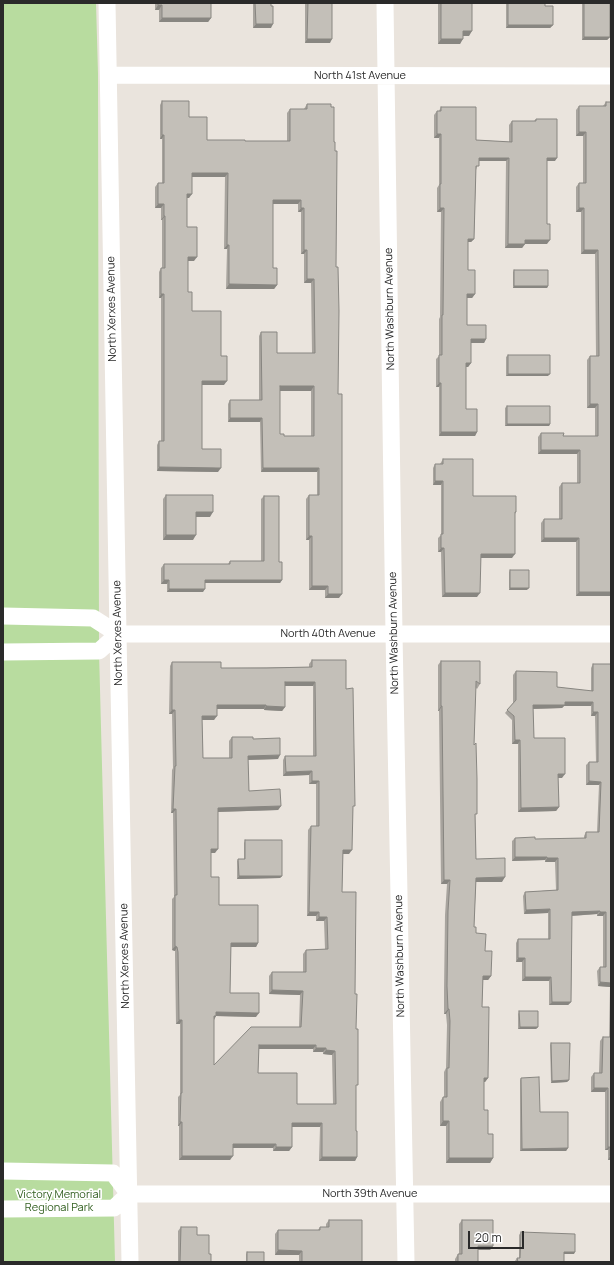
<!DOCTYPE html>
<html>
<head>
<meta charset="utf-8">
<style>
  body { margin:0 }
  #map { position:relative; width:614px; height:1265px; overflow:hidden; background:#eae4dd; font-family:Manrope,sans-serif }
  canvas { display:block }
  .frame { position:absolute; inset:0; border:4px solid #2a2a2a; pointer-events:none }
  .scale { position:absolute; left:468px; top:1231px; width:56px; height:18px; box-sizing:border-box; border:2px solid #2a2a2a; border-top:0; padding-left:5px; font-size:12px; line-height:14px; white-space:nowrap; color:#2a2a2a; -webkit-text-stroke:3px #fff; paint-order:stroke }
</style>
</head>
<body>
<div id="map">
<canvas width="614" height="1265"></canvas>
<div class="frame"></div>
<div class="scale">20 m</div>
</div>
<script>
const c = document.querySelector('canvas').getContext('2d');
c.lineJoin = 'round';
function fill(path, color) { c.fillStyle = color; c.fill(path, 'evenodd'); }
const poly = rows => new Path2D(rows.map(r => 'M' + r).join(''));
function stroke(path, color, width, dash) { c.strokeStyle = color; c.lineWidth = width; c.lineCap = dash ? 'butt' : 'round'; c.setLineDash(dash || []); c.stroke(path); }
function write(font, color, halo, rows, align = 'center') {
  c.font = font + ' Manrope,sans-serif'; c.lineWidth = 3.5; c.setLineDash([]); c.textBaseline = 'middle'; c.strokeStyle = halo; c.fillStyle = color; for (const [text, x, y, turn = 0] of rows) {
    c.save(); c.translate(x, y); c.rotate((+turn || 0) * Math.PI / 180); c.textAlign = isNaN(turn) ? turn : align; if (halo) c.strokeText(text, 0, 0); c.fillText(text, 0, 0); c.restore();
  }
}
const green = poly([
  [3,3,96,3,98,74,99,651,115,1262,3,1262]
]);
const street = poly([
  [107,3,118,634,130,1262],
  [385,3,394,634,406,1262],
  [109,75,611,76],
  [3,616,93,618,118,634,611,634],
  [3,652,99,651,118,634],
  [3,1171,113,1173,129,1194],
  [3,1209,114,1208,129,1194,611,1194]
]);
const wall = poly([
  [155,3,211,3,211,18,208,22,159,22,159,10,155,10],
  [253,3,271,3,271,28,253,28],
  [305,3,332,3,330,43,305,43],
  [438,3,472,3,469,36,463,36,460,44,438,44],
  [506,3,545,3,545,6,553,25,550,28,506,28],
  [582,3,610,3,610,37,607,40,582,40],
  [162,101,189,117,207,140,245,141,287,141,287,113,290,109,304,109,307,104,334,142,338,394,339,598,325,598,325,590,309,590,309,540,306,540,306,499,309,495,317,495,317,472,261,472,260,422,228,422,228,404,230,400,259,400,259,336,261,332,277,353,312,353,311,283,304,283,304,254,301,254,301,212,298,212,298,204,273,204,273,268,277,285,274,289,226,289,227,249,224,249,225,177,192,177,189,198,187,198,187,227,194,261,188,261,188,292,192,311,221,356,224,385,202,385,202,449,218,472,157,471,157,445,159,441,161,441,161,298,159,298,159,272,161,268,162,268,162,220,161,220,161,208,155,208,155,187,158,183,162,183,162,139,160,139,160,105],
  [280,391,311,391,311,436,284,436,280,434],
  [606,102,611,596,576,596,576,542,541,542,541,523,544,519,559,519,559,487,562,483,577,483,577,454,538,454,538,437,541,433,563,436,595,436,595,408,587,408,587,360,590,356,596,356,595,254,581,254,581,212,576,212,576,187,579,183,583,183,583,136,576,136,576,110,579,106,603,106],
  [441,107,476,140,509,142,509,125,512,121,534,121,536,119,555,161,547,161,547,244,525,244,522,248,505,248,506,161,479,161,476,170,474,239,471,242,468,242,468,270,475,294,472,298,467,298,467,325,486,339,484,343,471,343,471,363,468,367,466,367,466,409,477,432,475,436,439,436,439,387,436,387,436,359,439,356,439,319,440,317,441,212,437,212,437,188,439,185,439,138,434,138,434,115,437,111,439,111],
  [514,270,548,286,547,288,513,288,513,272],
  [508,355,548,376,506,376,506,357],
  [507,406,550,424,549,426,505,426,505,408],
  [443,459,473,496,516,512,515,514,512,558,481,558,477,597,442,597,441,552,438,552,438,538,441,535,441,485,433,485,433,468,435,464,440,464],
  [166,495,210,517,196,517,193,540,163,540,163,499],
  [264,496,279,562,282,580,280,583,205,583,203,592,167,592,167,584,161,584,161,568,164,564,228,564,230,561,261,561,261,499],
  [510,570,527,590,509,590,509,572],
  [312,660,346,689,353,809,349,854,343,854,342,892,355,994,356,1029,356,1131,357,1157,355,1161,319,1161,320,1127,292,1127,292,1147,289,1151,273,1151,273,1148,233,1148,230,1160,179,1160,179,1126,178,1126,178,1097,180,1095,180,1024,176,1024,175,956,175,951,172,950,172,899,174,897,173,813,171,813,172,770,173,768,172,714,169,714,170,666,172,662,221,668,309,667,309,664],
  [285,686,313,686,313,756,285,756,283,760,283,776,309,775,309,784,316,784,316,826,311,826,308,830,307,916,316,916,316,921,324,921,325,949,306,950,303,954,303,972,272,972,269,976,269,994,300,995,299,1027,214,1065,214,1019,216,1016,256,1017,230,993,231,947,256,947,258,943,219,905,211,877,211,853,215,853,218,812,278,810,281,806,249,791,248,760,278,759,253,739,232,737,229,741,229,758,203,758,202,720,214,720,217,709,264,709,264,710,282,711,285,707],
  [259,1049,313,1049,313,1052,323,1052,323,1054,332,1055,333,1104,297,1104,258,1073],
  [441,661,480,661,480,684,477,689,475,687,474,745,476,859,502,882,476,882,474,927,476,933,485,951,491,976,488,980,483,980,482,1007,488,1078,485,1082,484,1082,484,1110,488,1134,493,1158,490,1163,446,1163,446,1126,440,1126,440,1102,443,1097,444,1097,444,1072,446,1068,447,1025,446,1014,444,1014,444,991,445,915,447,884,441,884,439,711,438,711,438,665],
  [593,664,611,664,611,1160,608,1160,608,1150,605,1150,605,1092,591,1092,591,1077,594,1073,599,1073,600,1041,603,1037,609,1037,610,987,598,986,597,971,600,967,603,967,603,916,597,916,597,914,572,916,571,1002,568,1005,549,1005,549,981,522,981,522,962,516,962,516,943,518,939,548,939,548,913,524,914,523,896,525,892,556,890,555,862,545,862,545,860,512,861,512,841,515,838,535,839,584,838,584,836,586,832,597,832,599,785,586,785,586,765,589,762,596,762,595,716,591,716,591,706,564,706,562,708,533,709,534,738,562,778,558,778,559,807,556,811,518,812,518,744,512,744,512,720,505,713,513,703,513,675,516,671,557,687,591,691,591,668],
  [245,840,282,876,280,878,237,879,237,861,238,859,244,859,244,843],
  [519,1011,538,1027,536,1029,518,1029,518,1014],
  [551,1043,569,1080,567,1082,551,1083,550,1045],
  [521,1078,540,1112,568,1148,566,1151,520,1151,520,1080],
  [329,1220,362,1262,299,1262,299,1255,275,1255,275,1234,278,1230,318,1230,320,1227,326,1227,326,1224],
  [462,1220,493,1246,490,1250,478,1250,478,1262,455,1262,455,1259,458,1254,459,1254,459,1224],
  [181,1227,197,1235,209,1254,211,1262,178,1262,178,1231],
  [521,1232,574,1254,564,1254,564,1262,516,1262,515,1261,517,1258,519,1258,519,1235],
  [247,1252,264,1262,246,1262,246,1254]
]);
const shadedWall = poly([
  [158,5,162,5,159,10,155,10],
  [162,18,211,18,208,22,159,22],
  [256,24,273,24,271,28,253,28],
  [508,25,553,25,550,28,506,28],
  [463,31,472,31,469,36,460,36],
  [584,37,610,37,607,40,582,40],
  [307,39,332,39,330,43,305,43],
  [441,39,463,39,460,44,438,44],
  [579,132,586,132,583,136,576,136],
  [437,134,441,134,439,138,434,138],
  [162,135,164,135,162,139,160,139],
  [479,158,509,158,506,161,476,161],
  [547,158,557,158,555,161,544,161],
  [192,173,228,173,225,177,189,177],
  [187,194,192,194,189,198,185,198],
  [273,200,301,200,298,204,270,204],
  [158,204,164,204,161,208,155,208],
  [301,208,304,208,301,212,298,212],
  [440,208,444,208,441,212,437,212],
  [579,208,584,208,581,212,576,212],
  [164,216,165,216,162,220,161,220],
  [468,239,474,239,471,242,465,242],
  [525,240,550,240,547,244,522,244],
  [508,244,525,244,522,248,505,248],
  [227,245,229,245,227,249,224,249],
  [304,250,307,250,304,254,301,254],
  [584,250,598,250,595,254,581,254],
  [188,257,197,257,194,261,186,261],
  [307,279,314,279,311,283,304,283],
  [229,284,277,285,274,289,226,289],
  [514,286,548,286,547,288,513,288],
  [161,294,164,294,161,298,159,298],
  [467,294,475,294,472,298,465,298],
  [471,339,486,339,484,343,468,343],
  [466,363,471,363,468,367,464,367],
  [508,374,550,374,548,376,506,376],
  [202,381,227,381,224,385,200,385],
  [439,383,441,383,439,387,436,387],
  [280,386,314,386,311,391,277,391],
  [590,404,598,404,595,408,587,408],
  [230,418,262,418,260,422,228,422],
  [507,424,550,424,549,426,505,426],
  [441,432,477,432,475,436,439,436],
  [541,450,580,450,577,454,538,454],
  [159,467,221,468,218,472,157,471],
  [263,468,319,468,317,472,261,472],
  [435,481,443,481,441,485,433,485],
  [196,512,213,512,210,517,193,517],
  [166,535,196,535,193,540,163,540],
  [309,536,312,536,309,540,306,540],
  [544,538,579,538,576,542,541,542],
  [441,548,444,548,441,552,438,552],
  [481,554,515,554,512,558,478,558],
  [164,580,169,580,167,584,161,584],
  [205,580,282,580,280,583,203,583],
  [312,586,328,586,325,590,309,590],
  [510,588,529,588,527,590,509,590],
  [169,589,205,589,203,592,167,592],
  [579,592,611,592,611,596,576,596],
  [445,593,480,593,477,597,442,597],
  [328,594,342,594,339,598,325,598],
  [285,682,315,682,313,686,283,686],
  [565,702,593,702,591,706,564,706,562,708,530,709,533,705],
  [217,705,266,705,264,709,214,709],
  [266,706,285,707,282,711,264,710],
  [441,706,442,706,439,711,438,711],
  [172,710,175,710,172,714,169,714],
  [593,712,598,712,595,716,591,716],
  [202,716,217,716,214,720,199,720],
  [515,740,520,740,518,744,512,744],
  [280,755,278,759,245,760,248,756],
  [312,771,309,775,283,776,286,772],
  [558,774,565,774,562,778,555,778],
  [312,781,319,781,316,784,309,784],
  [589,781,601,782,599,785,586,785],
  [281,806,278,810,215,812,218,808],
  [559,807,556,811,518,812,521,808],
  [173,809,176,809,173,813,171,813],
  [211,849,218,849,215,853,208,853],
  [343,850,352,850,349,854,340,854],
  [515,857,547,857,545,860,512,861],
  [547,858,558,858,555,862,545,862],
  [239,876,282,876,280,878,237,879],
  [505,877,502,882,473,882,476,878],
  [444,880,450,880,447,884,441,884],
  [550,909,548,913,524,914,526,910],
  [600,911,597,914,569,916,572,912],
  [309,912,319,912,316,916,307,916],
  [600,912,606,912,603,916,597,916],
  [319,917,327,917,324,921,316,921],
  [231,943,258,943,256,947,229,947],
  [175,946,177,947,175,951,172,950],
  [518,958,525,958,522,962,516,962],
  [483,976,491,976,488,980,480,980],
  [525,977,551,977,549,981,522,981],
  [600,982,611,983,611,986,610,987,598,986],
  [272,990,303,991,300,995,269,994],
  [552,1002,571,1002,568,1005,549,1005],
  [448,1009,449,1009,446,1014,444,1014],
  [216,1012,259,1013,256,1017,216,1016,214,1020,212,1020],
  [179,1020,182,1020,180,1024,176,1024],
  [520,1027,538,1027,536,1029,518,1029],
  [259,1045,316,1045,313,1049,256,1049],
  [316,1048,326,1048,323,1052,313,1052],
  [326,1050,335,1051,332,1055,323,1054],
  [484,1078,488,1078,485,1082,481,1082],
  [569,1080,567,1082,551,1083,552,1081],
  [594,1088,608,1088,605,1092,591,1092],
  [443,1121,449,1121,446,1126,440,1126],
  [180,1122,182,1122,179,1126,178,1126],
  [292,1123,322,1123,320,1127,289,1127],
  [233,1144,276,1144,273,1148,230,1148],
  [276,1147,292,1147,289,1151,273,1151],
  [608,1147,610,1147,608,1150,605,1150],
  [568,1148,566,1151,520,1151,522,1149],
  [182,1156,233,1156,230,1160,179,1160],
  [610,1156,611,1156,611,1160,608,1160],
  [322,1157,357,1157,355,1161,319,1161],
  [449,1158,493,1158,490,1163,446,1163],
  [478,1246,493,1246,490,1250,475,1250],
  [278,1250,302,1251,299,1255,275,1255],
  [564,1252,575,1252,574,1254,562,1254]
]);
const building = poly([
  [158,3,211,3,211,18,162,18,162,5,158,5,158,3],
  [255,3,271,3,271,6,273,6,273,24,256,24,255,3],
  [308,3,332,3,332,39,307,39,308,3],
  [441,3,472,3,472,31,463,31,463,39,441,39,441,3],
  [508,3,545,3,545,6,553,6,553,25,508,25,508,3],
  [584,3,610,3,610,37,584,37,584,3],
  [162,101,189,101,189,117,207,117,207,140,245,140,245,141,290,141,290,109,307,109,307,104,331,104,331,107,334,107,334,142,335,142,335,151,337,151,336,267,338,267,339,311,338,394,342,394,342,594,328,594,328,586,312,586,312,536,309,536,309,495,319,495,319,468,263,468,262,418,230,418,230,400,262,400,261,332,277,332,277,353,315,353,314,279,307,279,307,250,304,250,304,208,301,208,301,200,273,200,273,268,277,268,277,285,229,284,229,245,227,245,228,173,192,173,192,194,187,194,187,227,197,227,197,257,188,257,188,292,192,292,192,311,221,311,221,356,227,356,227,381,202,381,202,449,221,449,221,468,159,467,159,441,164,441,164,294,161,294,161,268,165,268,165,216,164,216,164,204,158,204,158,183,164,183,164,135,162,135,162,101],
  [280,386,314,386,314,436,284,436,284,434,280,434,280,386],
  [606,102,611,102,611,592,579,592,579,538,544,538,544,519,562,519,562,483,580,483,580,450,541,450,541,433,564,433,563,436,598,436,598,404,590,404,590,356,599,356,598,250,584,250,584,208,579,208,579,183,586,183,586,132,579,132,579,106,606,106,606,102],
  [441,107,476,107,476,140,512,142,512,121,536,121,536,119,557,119,557,158,547,158,547,224,550,224,550,240,525,240,525,244,508,244,509,158,479,158,479,166,476,166,474,239,468,239,468,270,475,270,475,294,467,294,467,325,486,325,486,339,471,339,471,363,466,363,466,409,477,409,477,432,441,432,441,383,439,383,439,355,442,355,442,315,443,315,444,208,440,208,440,184,441,184,441,134,437,134,437,111,441,111,441,107],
  [514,270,548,270,548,286,514,286,514,270],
  [508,355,550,355,550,374,508,374,508,355],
  [507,406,550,406,550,424,507,424,507,406],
  [443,459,473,459,473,496,516,496,516,512,515,512,515,554,481,554,480,593,445,593,444,548,441,548,441,534,443,534,443,481,435,481,435,464,443,464,443,459],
  [166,495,213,495,213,512,196,512,196,535,166,535,166,495],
  [264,496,279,496,279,562,282,562,282,580,205,580,205,589,169,589,169,580,164,580,164,564,230,564,230,561,264,561,264,496],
  [510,570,529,570,529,588,510,588,510,570],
  [312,660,346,660,346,689,353,688,355,806,353,806,352,850,343,850,342,892,356,892,355,994,357,994,356,1029,358,1029,358,1085,356,1085,356,1131,357,1131,357,1157,322,1157,322,1123,292,1123,292,1147,276,1147,276,1144,233,1144,233,1156,182,1156,182,1122,180,1122,181,1093,182,1093,182,1020,179,1020,178,952,177,947,175,946,175,895,177,895,176,809,173,809,175,766,176,766,175,710,172,710,172,662,221,662,221,668,266,668,312,667,312,660],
  [285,682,315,682,316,756,285,756,286,772,312,771,312,781,319,781,319,826,311,826,309,912,319,912,319,917,327,917,328,949,306,950,306,972,272,972,272,990,303,991,301,1027,251,1027,214,1065,214,1016,216,1016,216,1012,259,1013,259,993,230,993,231,943,258,943,258,905,219,905,219,877,211,877,211,849,218,849,218,808,281,806,280,789,249,791,248,756,280,755,280,738,253,739,253,737,232,737,232,758,203,758,202,716,217,716,217,705,266,705,266,706,285,707,285,682],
  [259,1045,316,1045,316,1048,326,1048,326,1050,335,1051,336,1104,297,1104,297,1073,258,1073,259,1045],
  [441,661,480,661,480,684,476,681,476,684,474,745,476,743,477,779,477,814,475,814,476,859,505,858,505,877,476,878,474,927,476,927,476,933,486,934,485,951,492,951,491,976,483,976,482,1007,489,1007,488,1078,484,1078,484,1110,488,1110,488,1134,493,1134,493,1158,449,1158,449,1121,443,1121,443,1097,447,1097,447,1068,449,1068,450,1021,449,1009,448,1009,447,986,448,911,450,880,444,880,442,706,441,706,441,661],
  [593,664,611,664,611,983,600,982,600,967,606,967,606,912,600,912,600,911,572,912,571,1002,552,1002,551,977,525,977,525,958,518,958,518,939,550,939,550,909,526,910,525,892,558,890,558,858,547,858,547,857,515,857,515,838,535,837,535,839,586,838,586,832,599,832,601,782,589,781,589,762,598,762,598,712,593,712,593,702,565,702,565,705,533,705,534,738,565,738,565,774,558,774,559,807,521,808,520,740,515,740,514,716,507,710,516,700,516,671,557,672,557,687,593,691,593,664],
  [245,840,282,840,282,876,239,876,238,859,245,859,245,840],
  [519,1011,538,1011,538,1027,520,1027,519,1011],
  [603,1037,611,1037,611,1156,610,1156,610,1147,608,1147,608,1088,594,1088,594,1073,602,1073,603,1037],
  [551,1043,570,1043,569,1080,552,1081,551,1043],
  [539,1077,540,1112,568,1112,568,1148,522,1149,521,1078,539,1077],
  [329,1220,362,1220,362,1262,302,1262,302,1251,278,1250,278,1230,320,1230,320,1227,329,1227,329,1220],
  [462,1220,493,1220,493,1246,478,1246,478,1262,458,1262,458,1254,462,1254,462,1220],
  [181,1227,197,1227,197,1235,209,1235,209,1254,211,1254,211,1262,180,1262,181,1227],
  [521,1232,575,1234,575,1252,564,1252,564,1262,518,1262,517,1258,520,1258,521,1232],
  [247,1252,264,1252,264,1262,247,1262,247,1252]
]);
const streetNames = [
  ["North 41st Avenue",360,76],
  ["North Xerxes Avenue",112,309,-91],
  ["North Washburn Avenue",390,309,-91],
  ["North Xerxes Avenue",118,633,-91],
  ["North Washburn Avenue",394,633,-91],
  ["North 40th Avenue",328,634],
  ["North Xerxes Avenue",125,956,-91],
  ["North Washburn Avenue",400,956,-91],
  ["North 39th Avenue",370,1194]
];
const parkNames = [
  ["Victory Memorial",59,1195],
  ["Regional Park",59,1208]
];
fill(green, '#b8dc9f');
stroke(street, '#fff', 17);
fill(wall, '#a8a49e');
fill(shadedWall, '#888681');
fill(building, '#c3bfb8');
stroke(building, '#888681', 1);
write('11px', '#2a2a2a', '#fff', streetNames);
write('11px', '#336021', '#fff', parkNames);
</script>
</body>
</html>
